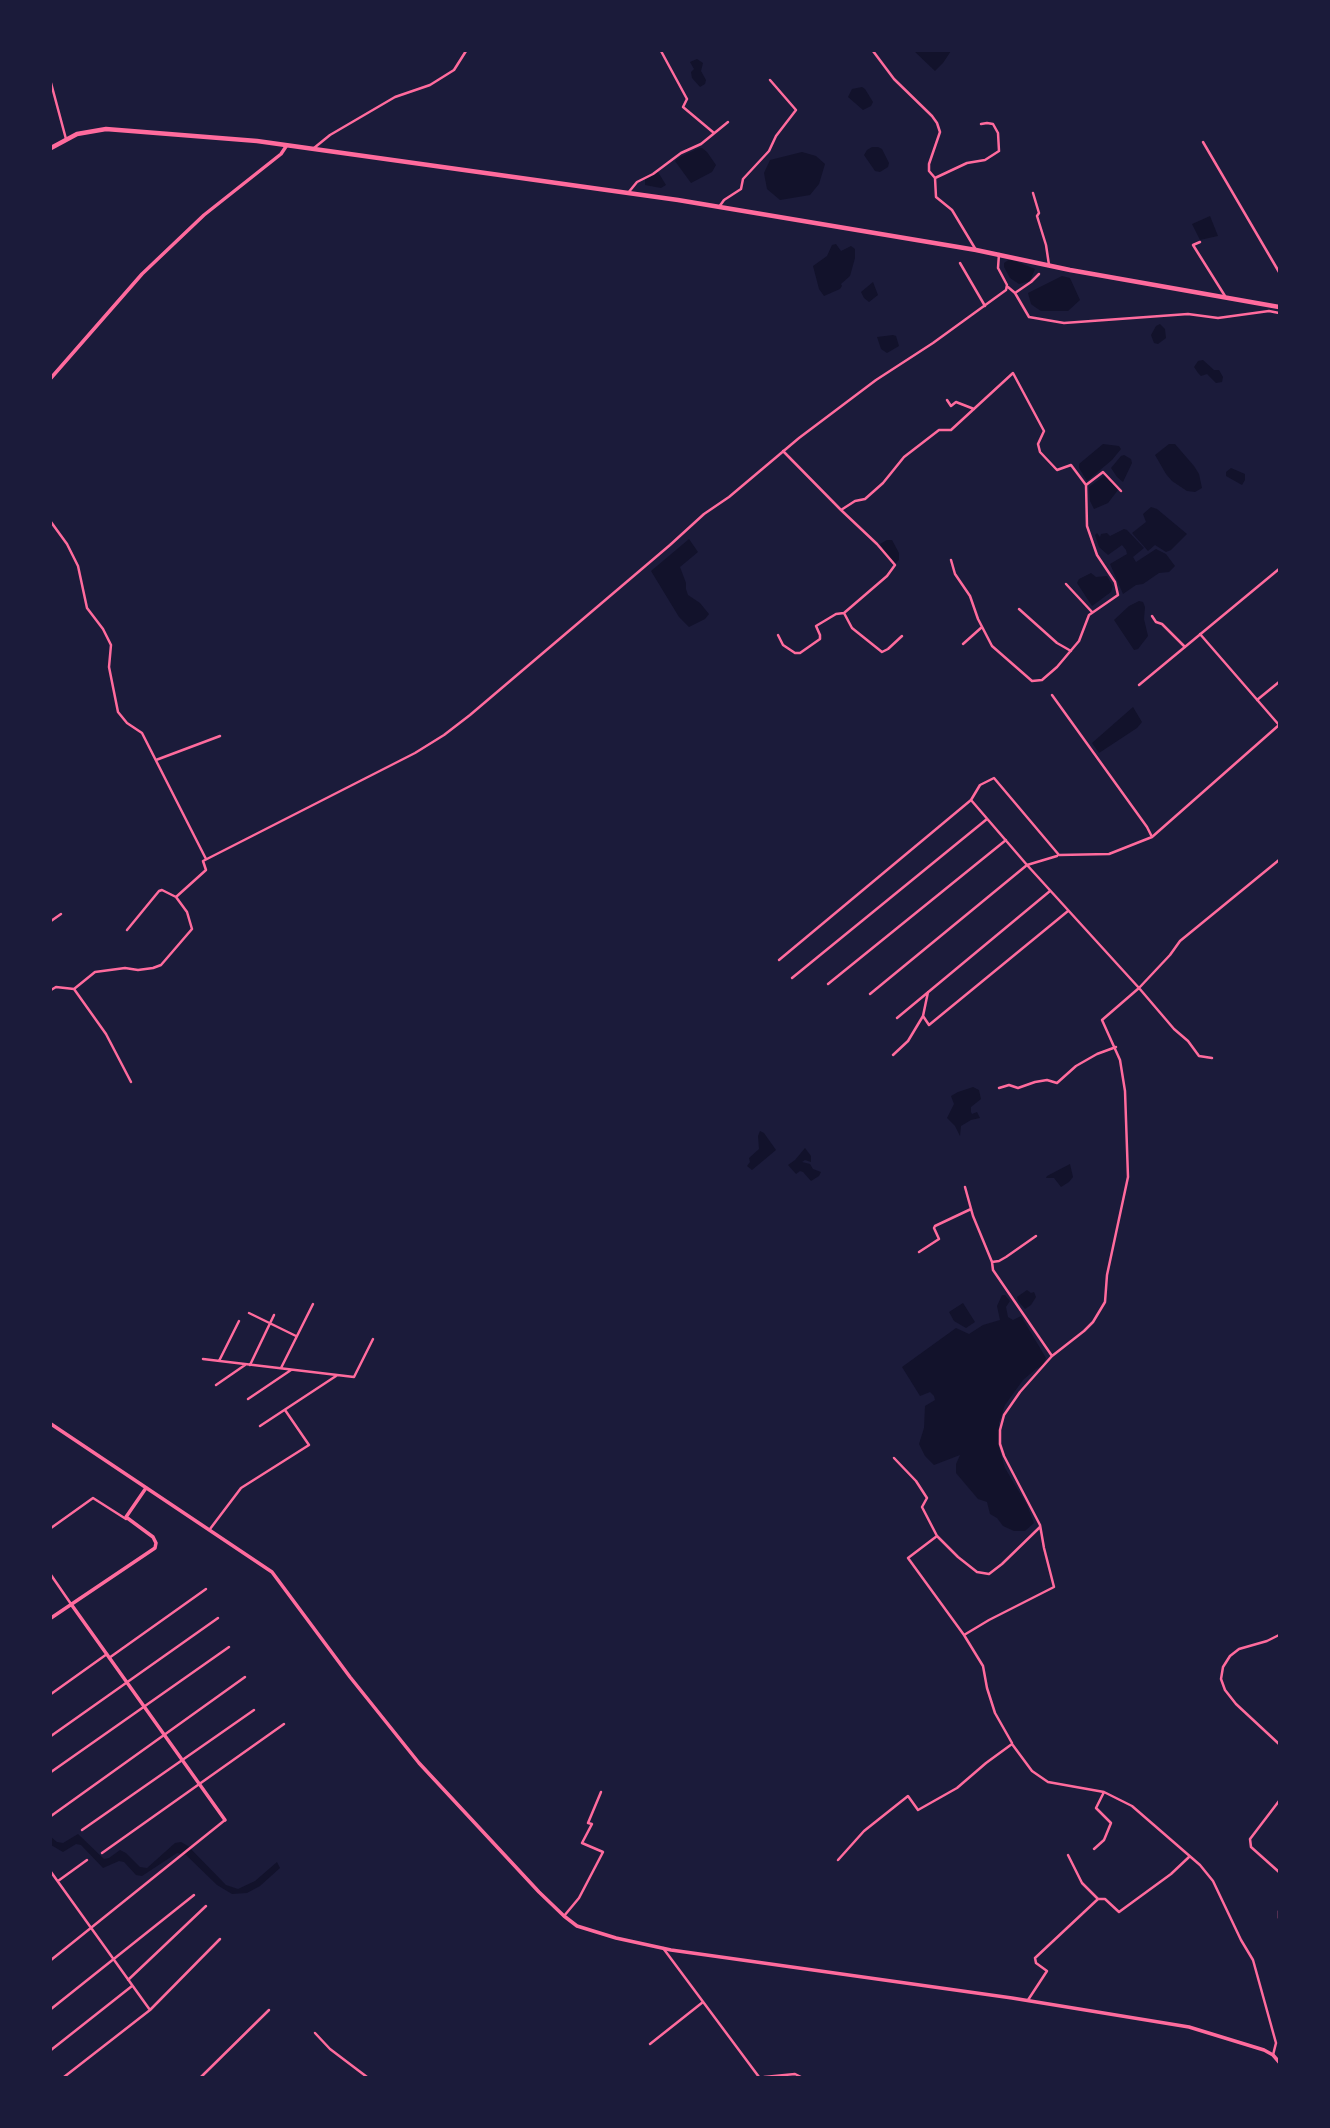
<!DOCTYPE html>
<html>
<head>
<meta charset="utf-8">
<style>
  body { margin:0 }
  #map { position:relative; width:1330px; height:2128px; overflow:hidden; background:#1b1b3a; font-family:Helvetica,sans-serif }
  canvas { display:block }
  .frame { position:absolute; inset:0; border:52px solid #1b1b3a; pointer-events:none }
</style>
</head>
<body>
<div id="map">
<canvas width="1330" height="2128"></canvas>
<div class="frame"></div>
</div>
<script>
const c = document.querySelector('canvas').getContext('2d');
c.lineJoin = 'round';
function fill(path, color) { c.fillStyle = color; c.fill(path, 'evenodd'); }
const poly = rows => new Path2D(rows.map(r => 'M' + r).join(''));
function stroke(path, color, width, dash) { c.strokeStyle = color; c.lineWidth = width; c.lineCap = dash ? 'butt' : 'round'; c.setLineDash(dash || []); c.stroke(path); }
const water = poly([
  [914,51,951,51,943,63,935,71],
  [697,59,703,63,701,71,706,80,705,84,700,87,692,78,691,72,694,69,690,62],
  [862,87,865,89,873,102,871,106,863,110,848,97,852,89],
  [872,147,878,147,882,149,889,163,888,167,880,172,875,171,864,155,867,150],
  [699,148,702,148,707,152,716,165,712,172,691,183,675,161,680,157],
  [802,152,816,156,825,164,819,184,810,195,780,200,767,189,764,173,770,160],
  [658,172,666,185,661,188,645,185,645,179],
  [1210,216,1218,236,1200,240,1192,224],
  [836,244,841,251,851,246,855,249,855,258,850,276,841,284,842,286,840,289,824,296,819,289,813,266,827,256,832,245],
  [1010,259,1035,269,1030,281,1019,284,1010,278,1004,267,1004,263],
  [1062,276,1070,278,1080,300,1068,311,1041,311,1035,307,1031,304,1028,293],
  [873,282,878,295,869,302,864,298,861,292],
  [1160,324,1165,329,1166,338,1158,344,1154,343,1151,335,1156,326],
  [893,335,896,336,899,346,887,353,881,349,877,337],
  [1203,360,1214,370,1219,370,1223,377,1222,382,1216,383,1207,374,1201,376,1198,373,1194,367,1198,361],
  [1103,444,1119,446,1121,449,1112,460,1087,481,1079,468,1079,464],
  [1169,444,1175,444,1194,466,1199,474,1202,488,1195,492,1187,491,1172,481,1166,474,1155,455],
  [1124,455,1131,459,1132,463,1123,482,1117,477,1111,468,1121,456],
  [1231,468,1245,474,1245,480,1242,485,1226,476,1226,472],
  [1105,475,1118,490,1108,503,1094,509,1090,501,1089,487],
  [1151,507,1157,509,1187,534,1171,550,1166,552,1155,545,1148,551,1132,533,1146,522,1143,514],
  [1124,529,1127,530,1144,548,1133,557,1136,562,1156,549,1166,554,1175,566,1169,572,1159,573,1143,584,1136,585,1123,594,1110,564,1127,554,1126,550,1122,545,1108,555,1099,547,1095,535,1097,533,1100,537,1101,534,1107,533,1110,536],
  [689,539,698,552,680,567,686,583,686,589,688,595,700,603,709,614,705,619,689,627,679,617,651,571],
  [887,540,892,540,899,553,899,560,896,563,892,562,880,544],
  [1091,573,1096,577,1107,576,1113,586,1111,592,1092,606,1077,583,1079,579],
  [1139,601,1143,602,1145,607,1144,619,1148,636,1138,649,1134,650,1114,620,1129,606],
  [1133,707,1142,722,1137,728,1099,753,1092,743],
  [973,1087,979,1090,981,1099,971,1107,971,1112,972,1114,977,1112,980,1118,971,1120,961,1126,960,1136,955,1126,947,1118,954,1104,951,1096,958,1092],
  [760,1131,764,1133,776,1150,752,1170,747,1166,750,1162,749,1158,759,1149,758,1136],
  [805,1148,811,1156,811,1162,805,1160,802,1162,810,1164,813,1169,821,1172,819,1176,811,1181,803,1172,800,1171,796,1174,788,1165,795,1160],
  [1070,1164,1073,1177,1069,1182,1061,1187,1054,1178,1046,1178,1047,1176],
  [1027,1290,1031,1293,1034,1292,1036,1297,1031,1305,1025,1309,1018,1301,1017,1297],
  [1002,1295,1005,1295,1010,1301,1006,1307,1008,1317,1013,1320,1021,1316,1046,1358,1043,1365,1036,1369,1023,1380,1005,1405,999,1423,998,1444,1005,1468,1027,1505,1034,1523,1025,1531,1014,1531,1003,1526,997,1518,990,1514,987,1502,978,1499,956,1473,956,1464,960,1455,934,1465,925,1456,919,1444,924,1428,925,1406,935,1400,934,1396,930,1392,920,1396,902,1367,956,1328,969,1334,983,1325,1000,1320,997,1306],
  [963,1303,975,1322,966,1328,954,1321,949,1312],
  [78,1834,104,1859,109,1858,120,1850,126,1853,140,1867,147,1868,175,1843,181,1842,188,1846,226,1885,238,1889,255,1881,277,1862,280,1868,260,1886,247,1893,232,1894,217,1885,186,1855,177,1853,142,1876,136,1875,124,1862,119,1861,103,1868,81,1845,76,1844,63,1852,51,1845,51,1837,57,1842,63,1843]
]);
const minor = poly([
  [661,51,687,99,683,107,714,133],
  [873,51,894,79,932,116,937,123,940,132,929,164,929,171,935,178],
  [51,83,66,139],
  [1203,142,1279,272],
  [314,148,330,135,395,97,430,85,454,70,466,51],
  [628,193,637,182,653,174,681,153,701,144,728,122],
  [1033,193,1039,213,1037,216,1046,245,1049,265],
  [719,207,724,200,741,189,743,179,769,151,776,136,796,110,770,80],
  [1200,242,1193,245,1225,296],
  [976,250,952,210,936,197,935,178,967,163,985,160,999,151,998,133,993,124,987,123,981,124],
  [960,263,985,306],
  [1008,287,1015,293,1029,317,1064,323,1188,314,1218,318,1269,311,1279,313],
  [1015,293,1031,282,1039,274],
  [947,400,951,406,956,402,974,409],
  [783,451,841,510,855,501,865,499,883,483,904,457,939,430,951,430,1013,373,1044,431,1038,444,1040,452,1057,470,1071,465,1086,485,1087,526,1097,555,1115,582,1118,595,1089,615,1079,641,1057,667,1042,680,1032,681,992,646,978,619,970,596,955,574,951,560],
  [1086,485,1103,472,1121,491],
  [51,522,67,544,78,566,87,608,103,629,111,645,109,667,118,712,127,723,142,733,206,859],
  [1066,584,1092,612],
  [1019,609,1057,643,1071,651],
  [844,613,852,628,882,652,888,649,902,636],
  [1152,616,1156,622,1162,624,1185,647],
  [1200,634,1279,725],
  [778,635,783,645,795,653,800,653,820,639,820,635,816,626,836,614,844,613,887,576,895,565,877,544,841,510],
  [963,644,982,627],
  [1139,685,1279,569],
  [1052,695,1147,827,1152,837],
  [1257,700,1279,682],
  [156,760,220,736],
  [971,800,980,785,994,778,1059,855,1109,854,1152,837,1279,725],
  [51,921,61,914],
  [127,930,159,891,162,890,176,897,206,870,203,861,415,753,444,735,470,715,670,545,704,514,729,497,799,438,876,380,933,343,1006,290,1007,285,998,268,999,254],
  [779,960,971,800,1027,865,1139,988,1174,1029,1188,1041,1199,1056,1212,1058],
  [792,978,987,819],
  [828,984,1006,840],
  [74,989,95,972,125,968,138,970,153,968,161,965,192,929,187,912,176,897],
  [51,990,56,987,74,989,106,1034,131,1082],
  [928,992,923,1016,929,1025,1068,911],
  [870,994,1027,865,1057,856],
  [897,1018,1050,891],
  [893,1055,908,1041,923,1016],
  [999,1088,1009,1085,1018,1088,1035,1082,1047,1080,1057,1083,1076,1066,1097,1054,1116,1047],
  [965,1187,973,1216,992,1262,993,1270,1052,1356],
  [919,1252,939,1239,934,1228,935,1226,971,1209],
  [992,1262,999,1261,1006,1257,1036,1236],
  [249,1313,296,1336],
  [203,1359,354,1377,373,1339],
  [219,1361,239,1321],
  [250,1365,274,1315],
  [281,1368,313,1304],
  [216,1385,245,1365],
  [248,1399,291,1370],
  [260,1426,336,1376],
  [894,1458,916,1481,927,1498,922,1507,937,1536,908,1558,964,1635,989,1620,1054,1587,1044,1548,1040,1525,1004,1456,1000,1444,1000,1430,1004,1415,1020,1392,1052,1356,1084,1331,1093,1322,1105,1302,1107,1275,1128,1177,1125,1091,1120,1060,1102,1020,1139,988,1170,955,1180,941,1279,860],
  [51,1528,93,1498,126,1519],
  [210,1529,241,1488,309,1445,285,1410],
  [937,1536,958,1557,977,1572,989,1574,1002,1564,1040,1527],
  [51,1575,71,1604],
  [964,1635,983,1666,987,1688,995,1713,1012,1743],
  [1279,1635,1267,1641,1239,1649,1230,1656,1223,1667,1221,1679,1225,1690,1236,1704,1279,1744],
  [109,1658,206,1589],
  [51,1694,107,1654],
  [51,1736,218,1618],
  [51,1772,229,1647],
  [1279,1801,1250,1839,1251,1847,1279,1872],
  [51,1816,245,1677],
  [82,1830,254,1710],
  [1094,1849,1104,1840,1111,1823,1096,1808,1104,1792],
  [102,1853,284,1724],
  [1068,1855,1082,1883,1098,1899],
  [838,1860,864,1831,908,1796,918,1810,957,1788,986,1763,1012,1744,1032,1771,1048,1782,1104,1792,1132,1806,1200,1865,1213,1881,1241,1940,1253,1960,1276,2043,1273,2055],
  [51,1872,150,2010],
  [58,1881,87,1860],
  [1279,1911,1279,1918],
  [564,1916,579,1898,603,1852,582,1843,592,1824,588,1823,601,1792],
  [663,1948,759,2077],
  [51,1960,225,1820],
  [128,1980,206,1906],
  [1028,2000,1047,1971,1036,1963,1035,1958,1098,1899,1105,1899,1119,1912,1171,1874,1189,1857],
  [51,2009,194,1895],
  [315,2033,330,2049,367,2077],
  [650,2044,703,2002],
  [51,2050,132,1986],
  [64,2077,150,2010,220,1939],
  [201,2077,269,2010],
  [764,2077,795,2074,801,2077]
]);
const tertiary = poly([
  [71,1604,225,1820],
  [51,1618,155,1548,156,1543,153,1537,126,1517,146,1488]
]);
const secondary = poly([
  [51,378,142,274,204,215,281,154,287,145],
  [51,1424,272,1572,350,1677,419,1763,539,1892,564,1916,577,1926,616,1938,671,1950,1012,1998,1189,2027,1264,2050,1273,2055,1279,2062]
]);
const primary = poly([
  [51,148,77,134,106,129,257,141,678,200,976,250,1070,270,1279,307]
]);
fill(water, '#12122b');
stroke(minor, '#ff6b9d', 2.5);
stroke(tertiary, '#ff6b9d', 3.5);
stroke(secondary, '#ff6b9d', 3.5);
stroke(primary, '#ff6b9d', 4.5);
</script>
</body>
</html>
